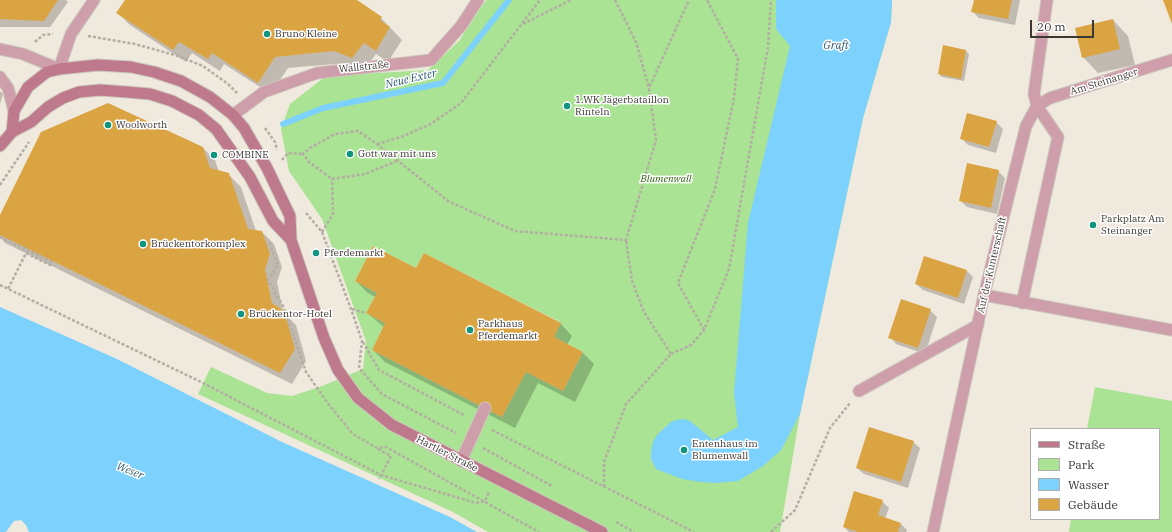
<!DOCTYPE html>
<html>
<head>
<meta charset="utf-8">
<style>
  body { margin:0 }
  #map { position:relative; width:1172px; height:532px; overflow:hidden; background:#f0e9dd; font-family:"IBM Plex Serif",serif }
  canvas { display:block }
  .legend { position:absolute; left:1030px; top:428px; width:130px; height:92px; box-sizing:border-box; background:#fff; border:1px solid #b1afad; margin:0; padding:5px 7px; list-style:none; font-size:12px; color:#3b3833 }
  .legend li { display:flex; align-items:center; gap:8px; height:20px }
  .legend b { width:20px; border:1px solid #b1afad }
  .scale { position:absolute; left:1030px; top:20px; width:64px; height:18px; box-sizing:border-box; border:2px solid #3b3833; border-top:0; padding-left:5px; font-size:12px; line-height:14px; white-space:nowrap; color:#3b3833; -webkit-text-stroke:3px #fff; paint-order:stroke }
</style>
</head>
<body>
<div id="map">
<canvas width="1172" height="532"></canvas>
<ul class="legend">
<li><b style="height:5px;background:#be7a8c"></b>Straße</li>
<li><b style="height:11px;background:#a9e393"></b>Park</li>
<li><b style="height:11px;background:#7cd1fd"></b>Wasser</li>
<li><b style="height:11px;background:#dba443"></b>Gebäude</li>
</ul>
<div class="scale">20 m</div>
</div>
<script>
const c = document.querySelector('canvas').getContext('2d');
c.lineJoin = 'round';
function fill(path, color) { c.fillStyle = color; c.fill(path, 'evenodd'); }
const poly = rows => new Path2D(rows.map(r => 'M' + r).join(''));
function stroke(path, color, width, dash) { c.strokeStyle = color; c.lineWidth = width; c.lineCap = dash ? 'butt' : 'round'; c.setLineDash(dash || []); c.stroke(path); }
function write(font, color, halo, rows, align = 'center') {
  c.font = font + ' "IBM Plex Serif",serif'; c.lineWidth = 3; c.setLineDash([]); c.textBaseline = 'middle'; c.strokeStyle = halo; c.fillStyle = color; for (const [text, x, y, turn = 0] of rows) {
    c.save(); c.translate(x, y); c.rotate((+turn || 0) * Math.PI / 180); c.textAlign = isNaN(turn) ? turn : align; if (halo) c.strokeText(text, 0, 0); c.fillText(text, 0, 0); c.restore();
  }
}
const green = poly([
  [486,0,892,0,891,22,863,118,800,414,780,532,488,532,453,512,198,394,211,367,267,393,292,396,322,386,363,369,366,341,322,219,289,171,281,129,290,104,326,76,428,70,459,41],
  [373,246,416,268,424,253,560,322,554,337,583,352,563,391,526,372,502,417,372,350,385,323,366,313,377,293,355,281],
  [1095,387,1172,401,1172,532,1069,532,1071,519,1159,519,1159,429,1087,429]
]);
const water = poly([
  [776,0,892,0,891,22,863,118,800,414,781,450,763,466,738,481,715,483,701,482,682,479,656,469,651,459,651,452,653,442,657,435,671,422,676,420,683,419,690,421,713,440,738,427,734,393,748,223,790,46,776,29],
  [0,307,117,359,282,442,450,517,477,532,29,532,26,525,21,520,14,521,6,532,0,532]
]);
const shadow = poly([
  [0,0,66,0,68,2,50,27,0,27],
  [127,0,355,0,381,18,402,40,388,62,376,54,365,69,346,63,288,68,271,94,224,64,220,71,192,53,186,62,130,25,118,13],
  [975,0,1020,0,1015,25,979,18,972,11],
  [1113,20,1128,36,1135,65,1098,73,1083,57],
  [944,46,966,51,969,54,964,81,942,77,939,74],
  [0,91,3,94,0,104],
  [996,122,1003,129,996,153,968,145,961,138],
  [203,148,215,160,219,172,228,174,241,187,256,231,262,232,274,244,282,267,277,282,283,312,296,325,306,361,292,384,5,243,0,237,0,217],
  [998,171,1005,178,997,214,967,207,960,200],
  [416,269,560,323,572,336,567,345,582,352,594,364,575,402,538,383,515,428,385,362,373,350,384,327,367,313,375,297,368,293,356,281],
  [967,271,973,277,964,304,923,290,916,284],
  [930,310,937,317,925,354,896,344,890,337],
  [913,442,920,448,908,488,864,474,857,468],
  [882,501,889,508,885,519,900,523,907,530,906,532,849,532,844,527]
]);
const stream = poly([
  [283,124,323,108,443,83,509,0]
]);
const building = poly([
  [0,0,58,0,44,21,0,19],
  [125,0,357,0,382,17,380,20,390,27,376,51,364,43,352,58,334,51,275,57,258,83,212,53,208,59,179,42,173,50,116,13],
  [974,0,1012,0,1008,19,971,12],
  [1163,0,1172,0,1172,24],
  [1113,19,1120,49,1082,58,1075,28],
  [943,45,966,50,961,79,938,74],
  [108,103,203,147,210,168,229,173,248,229,262,231,270,254,265,269,272,303,284,311,295,349,280,373,0,235,0,215,41,132],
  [967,113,997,121,989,147,960,139],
  [967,163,999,170,991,208,959,201],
  [373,246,416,268,424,253,561,323,554,337,583,352,563,391,526,372,502,417,372,350,385,323,366,313,377,293,355,281],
  [924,256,967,270,958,298,915,284],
  [901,299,931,309,918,348,888,338],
  [869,427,914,441,901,482,856,468],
  [854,491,883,500,878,515,901,523,898,532,858,532,843,527]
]);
const path = poly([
  [615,0,636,42,649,88],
  [523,24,571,0],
  [88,36,135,44,178,56,203,66,228,84,237,93],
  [35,42,43,35,53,34],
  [265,128,275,142,277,150],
  [377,144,401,137,429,125,461,103,540,0],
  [282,160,288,153,303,154],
  [397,161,365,174,332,179,309,162,303,154,310,148,335,134,358,131,377,144,448,201,515,231,626,240,656,140,649,88,689,0],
  [0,185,29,142],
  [306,213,322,232,351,309,362,341,359,368,382,394,456,433],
  [322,232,333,214,332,179],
  [0,237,52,262,50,265,26,253,8,289],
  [269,243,278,265,268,280,284,308,306,372,329,405,353,434,377,448,386,447,539,532],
  [0,285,197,380,381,475,476,503,485,501,489,492],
  [352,309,366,313],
  [704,330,678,283,715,189,734,98,738,59,707,0],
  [363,342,379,370,464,415],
  [671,354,691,345,704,330,729,269,768,47,771,0],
  [492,430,694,532],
  [483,448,552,486],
  [378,449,391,456,379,479],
  [604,487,604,462,626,404,671,354,644,312,632,281,626,240],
  [616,522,634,532],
  [771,532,795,510,830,428,850,403]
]);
const service = poly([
  [984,295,1172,330],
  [1022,303,1058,137,1037,106],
  [859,391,978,325],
  [461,461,485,408]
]);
const pedestrian = poly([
  [59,69,71,34,94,0]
]);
const minor = poly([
  [0,49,23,54,59,69],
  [0,77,8,88,14,111],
  [1037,106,1050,98,1172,60],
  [233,115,264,92,317,73,431,60,461,26,478,0],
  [933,532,984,295,1026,126,1037,106,1034,94,1047,0]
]);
const secondary = poly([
  [12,132,14,111,28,87,47,72,59,69,98,65,131,67,154,72,181,81,210,97,233,115,244,128,267,168,290,216,291,240,324,338,338,370,358,398,392,425,602,532],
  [0,146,12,132,31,122,48,107,63,98,79,92,100,90,127,92,150,94,172,101,199,115,216,129,250,177,273,221,291,240]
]);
const markers = [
  [267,34,4,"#0f947e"],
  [567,106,4,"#0f947e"],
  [108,125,4,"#0f947e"],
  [350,154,4,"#0f947e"],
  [214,155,4,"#0f947e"],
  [1093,225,4,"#0f947e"],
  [143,244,4,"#0f947e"],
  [316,253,4,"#0f947e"],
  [241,314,4,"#0f947e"],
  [470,330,4,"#0f947e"],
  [684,450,4,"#0f947e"]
];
const poiNames = [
  ["Bruno Kleine",275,34],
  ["1.WK Jägerbataillon",575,100],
  ["Rinteln",575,112],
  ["Woolworth",116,125],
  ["Gott war mit uns",358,154],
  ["COMBINE",222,155],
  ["Parkplatz Am",1101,219],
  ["Steinanger",1101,231],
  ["Brückentorkomplex",151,244],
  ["Pferdemarkt",324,253],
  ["Brückentor-Hotel",249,314],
  ["Parkhaus",478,324],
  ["Pferdemarkt",478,336],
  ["Entenhaus im",692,444],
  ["Blumenwall",692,456]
];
const streetNames = [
  ["Wallstraße",364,67,-6],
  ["Am Steinanger",1104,82,-17],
  ["Auf der Kunterschaft",992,265,-77],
  ["Hartler Straße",447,454,27]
];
const parkNames = [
  ["Blumenwall",666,179]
];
const waterNames = [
  ["Graft",836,46],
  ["Neue Exter",411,79,-13],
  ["Weser",130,471,22]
];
fill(green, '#a9e393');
fill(water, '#7cd1fd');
fill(shadow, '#0003');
stroke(stream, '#7cd1fd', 6);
fill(building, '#dba443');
stroke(service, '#ccc6bb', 13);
stroke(pedestrian, '#ccc6bb', 13);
stroke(minor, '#ccc6bb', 13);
stroke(secondary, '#ccc6bb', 13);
stroke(path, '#b3ada3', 2.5, [3, 2]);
stroke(service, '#ce9fab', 11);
stroke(pedestrian, '#ce9fab', 11);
stroke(minor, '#ce9fab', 11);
stroke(secondary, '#be7a8c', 11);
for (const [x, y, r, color] of markers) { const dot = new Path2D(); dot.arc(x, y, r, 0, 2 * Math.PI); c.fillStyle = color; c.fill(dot); stroke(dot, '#fff', 1.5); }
write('10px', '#3b3833', '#fff', poiNames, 'left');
write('10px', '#3b3833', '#fff', streetNames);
write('italic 10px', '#2d6410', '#fff', parkNames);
write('italic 11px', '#2b5971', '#fff', waterNames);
</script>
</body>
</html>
